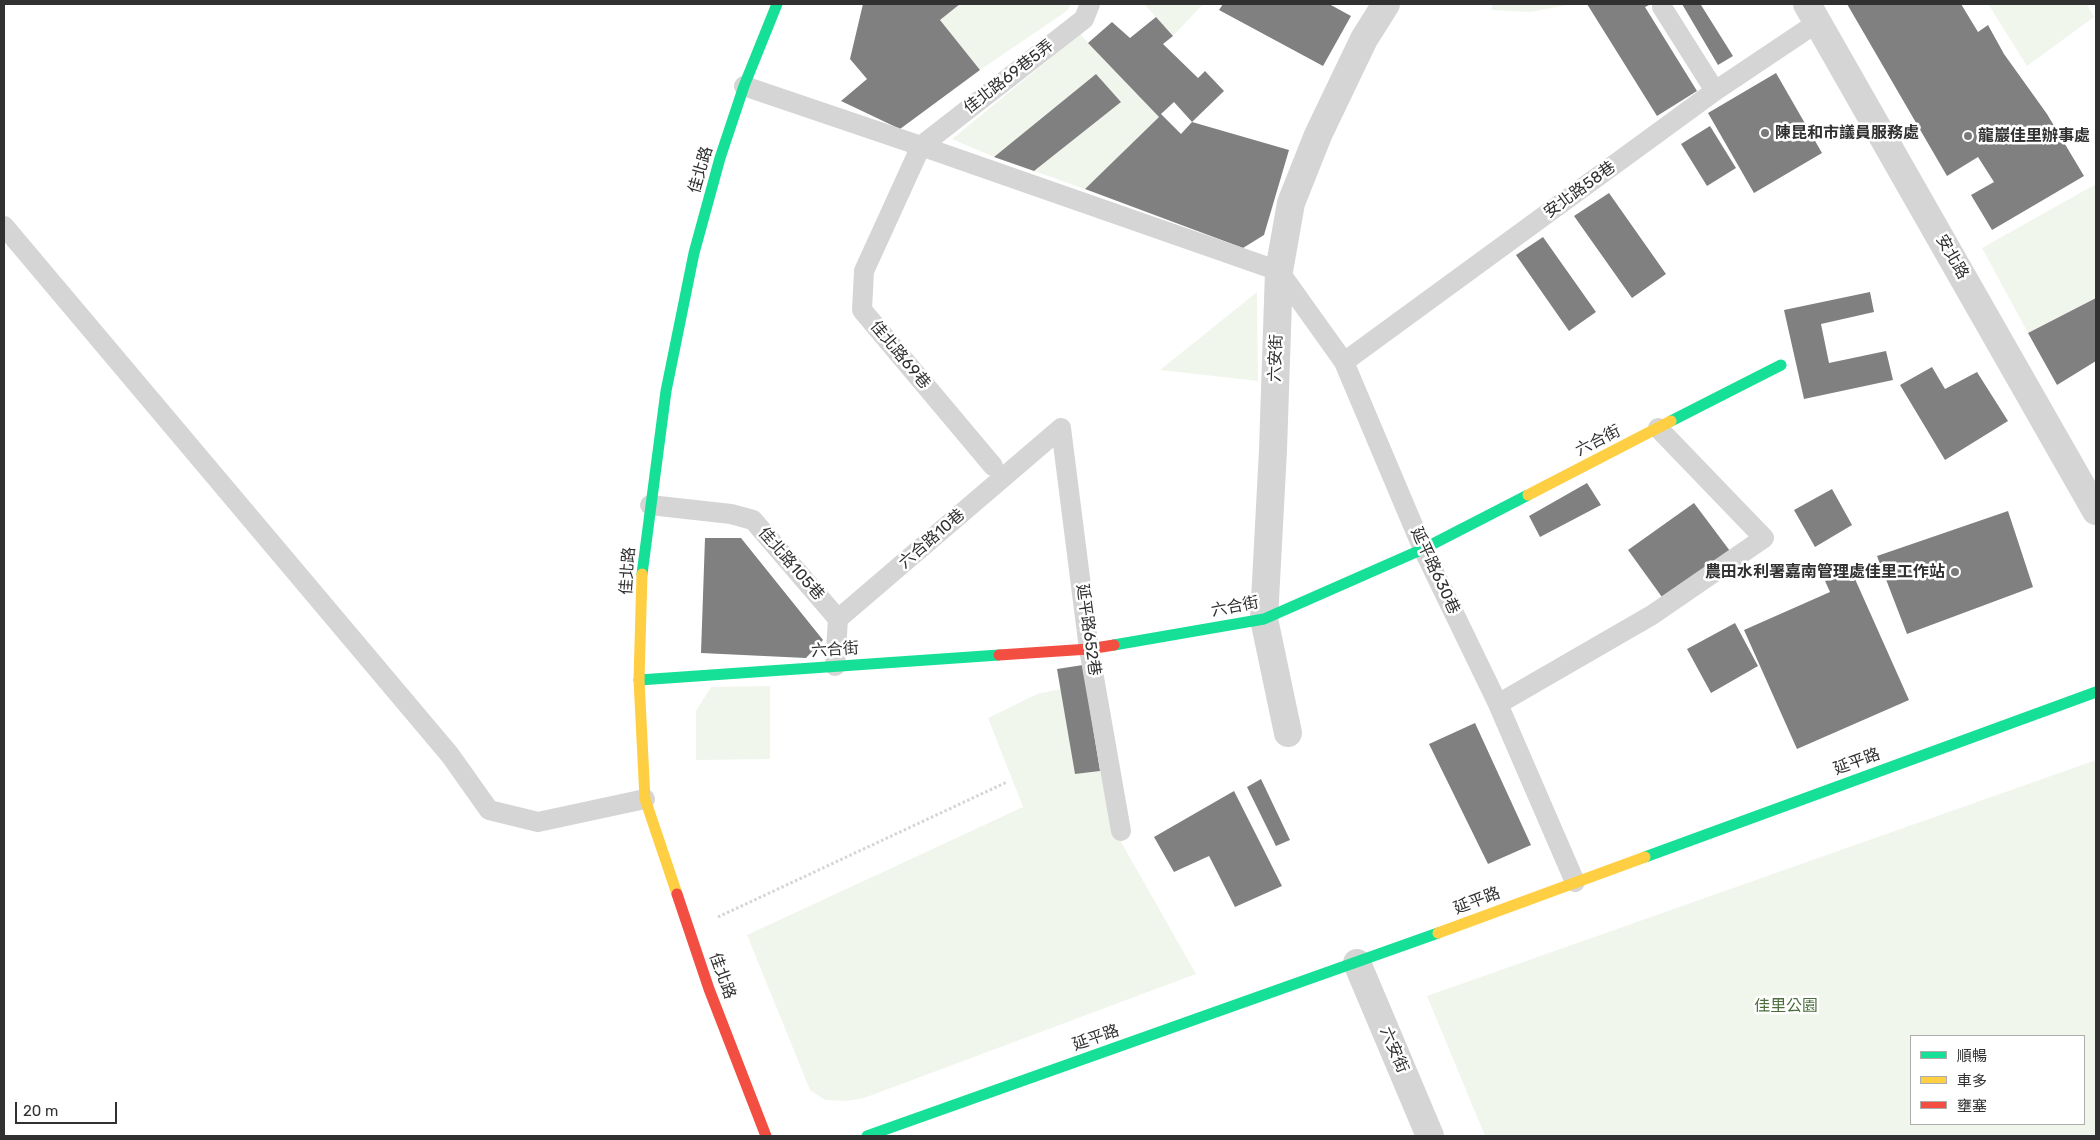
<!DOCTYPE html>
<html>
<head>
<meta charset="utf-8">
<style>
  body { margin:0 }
  #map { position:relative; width:2100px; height:1140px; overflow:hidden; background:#fff; font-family:Rubik,"Noto Sans TC",sans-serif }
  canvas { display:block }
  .frame { position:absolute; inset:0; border:5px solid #313131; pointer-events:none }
  .legend { position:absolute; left:1910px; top:1035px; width:175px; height:90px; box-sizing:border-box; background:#fff; border:1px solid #adadad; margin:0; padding:6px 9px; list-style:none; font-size:15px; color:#313131 }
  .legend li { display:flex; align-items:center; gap:10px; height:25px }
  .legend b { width:25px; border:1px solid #adadad }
  .scale { position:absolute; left:15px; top:1102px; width:102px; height:22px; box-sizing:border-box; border:2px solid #313131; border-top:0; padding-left:6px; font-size:15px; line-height:18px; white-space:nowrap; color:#313131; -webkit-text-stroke:4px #fff; paint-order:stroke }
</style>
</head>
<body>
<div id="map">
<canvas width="2100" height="1140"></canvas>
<div class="frame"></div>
<ul class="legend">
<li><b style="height:6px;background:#16e098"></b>順暢</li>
<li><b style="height:6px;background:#ffcf43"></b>車多</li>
<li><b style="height:6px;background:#f24e42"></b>壅塞</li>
</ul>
<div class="scale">20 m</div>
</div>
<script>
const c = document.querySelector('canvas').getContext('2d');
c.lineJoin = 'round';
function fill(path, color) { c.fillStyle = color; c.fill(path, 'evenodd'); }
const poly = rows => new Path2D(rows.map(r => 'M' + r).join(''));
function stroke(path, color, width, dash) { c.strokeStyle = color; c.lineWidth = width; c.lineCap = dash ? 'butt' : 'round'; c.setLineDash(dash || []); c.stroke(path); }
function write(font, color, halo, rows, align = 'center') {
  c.font = font + ' Rubik,"Noto Sans TC",sans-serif'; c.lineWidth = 5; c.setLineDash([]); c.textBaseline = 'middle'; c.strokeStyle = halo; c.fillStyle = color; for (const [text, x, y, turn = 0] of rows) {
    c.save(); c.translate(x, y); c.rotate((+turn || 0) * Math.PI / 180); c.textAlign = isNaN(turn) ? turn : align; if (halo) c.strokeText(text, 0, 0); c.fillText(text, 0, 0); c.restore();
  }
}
const green = poly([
  [960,4,1071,4,1067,11,980,70,940,20],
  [1144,4,1203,4,1173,36],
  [1493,4,1573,4,1530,12,1491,10],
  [1988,4,2087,4,2094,17,2027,66],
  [1080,34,1159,117,1085,189,1034,171,1121,102,1096,74,994,157,952,139],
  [2096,184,2096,298,2028,333,1982,248],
  [1257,292,1258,381,1160,370],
  [770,686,770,759,696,760,696,711,711,687],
  [1061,689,1075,774,1100,771,1112,826,1196,974,864,1098,847,1101,825,1100,810,1090,747,935,1023,807,988,718,1037,694],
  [2096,760,2096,1136,1485,1136,1427,996],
  [1911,1036,2084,1036,2084,1124,1911,1124]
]);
const building = poly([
  [863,4,960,4,940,20,980,70,900,129,841,101,867,79,850,59],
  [1223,4,1329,4,1351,16,1323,66,1219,10],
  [1587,4,1651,4,1645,7,1697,91,1657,116],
  [1682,4,1704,4,1701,5,1733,56,1718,65],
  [1847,4,1961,4,1978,32,1988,25,2004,54,2047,114,2084,176,1992,230,1971,195,1994,182,1978,157,1947,176],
  [1156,17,1173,36,1163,44,1198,78,1205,71,1224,91,1192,122,1174,102,1161,114,1181,134,1192,122,1289,150,1264,235,1243,248,1085,189,1159,117,1088,43,1112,22,1130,38],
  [1776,73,1822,153,1754,193,1708,113],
  [1096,74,1121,102,1034,171,994,157],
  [1710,126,1736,168,1707,186,1681,144],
  [1609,193,1666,274,1632,298,1574,216],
  [1543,237,1596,312,1569,331,1516,255],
  [1870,292,1874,312,1821,324,1829,363,1886,351,1893,380,1804,399,1784,310],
  [2096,298,2096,361,2057,385,2028,333],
  [1932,367,1945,389,1977,372,2008,421,1945,460,1900,385],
  [1587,483,1601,505,1540,537,1529,516],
  [1832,489,1852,525,1815,547,1794,510],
  [1694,503,1739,563,1672,611,1628,550],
  [2008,511,2033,587,1907,634,1877,556],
  [705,538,741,538,823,640,806,658,701,653],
  [1851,570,1909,700,1797,749,1744,630,1830,592,1825,581],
  [1735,623,1758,666,1711,693,1687,649],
  [1083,665,1100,771,1075,774,1057,669],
  [1475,723,1531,845,1488,864,1429,744],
  [1261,779,1290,840,1276,846,1247,787],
  [1234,791,1282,886,1235,907,1209,856,1174,872,1154,837]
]);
const path = poly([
  [718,917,1007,782]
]);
const lane = poly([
  [1662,7,1715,91],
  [744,86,921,146,1279,271,1344,362,1423,549,1498,704,1575,882],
  [4,226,450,755,489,810,538,822,645,799],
  [1344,362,1715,91,1818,22],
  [1061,428,1089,649,1121,831],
  [993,466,862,310,864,271,921,146,1084,19,1090,4],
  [650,505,731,514,753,520,838,619],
  [835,666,838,619,1061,428],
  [1498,704,1652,615,1764,538,1658,428]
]);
const street = poly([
  [1807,4,2096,511],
  [1288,733,1264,619,1273,450,1279,271,1291,203,1318,135,1364,39,1386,4],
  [1357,963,1430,1136]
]);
const fast = poly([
  [1671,421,1781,365],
  [642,574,666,391,694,253,720,158,744,86,777,4],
  [1114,645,1264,619,1423,549,1528,495],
  [639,680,999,655],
  [1645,857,2096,692],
  [867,1136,1438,933]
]);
const slow = poly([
  [1528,495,1671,421],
  [642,574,639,680,645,799,677,894],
  [1438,933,1645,857]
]);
const jam = poly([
  [999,655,1089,649,1114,645],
  [677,894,709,989,766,1136]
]);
const markers = [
  [1765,133,5,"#797979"],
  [1968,136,5,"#797979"],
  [1955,572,5,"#797979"]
];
const streetNames = [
  ["佳北路69巷5弄",1009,77,-38],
  ["佳北路",701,170,-74],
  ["安北路58巷",1580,190,-36],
  ["安北路",1952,257,60],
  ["佳北路69巷",900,355,50],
  ["六安街",1276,358,-88],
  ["六合街",1598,441,-27],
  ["六合路10巷",932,539,-41],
  ["佳北路105巷",791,564,49],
  ["佳北路",628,571,-86],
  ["延平路630巷",1435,571,65],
  ["六合街",1235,607,-11],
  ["延平路652巷",1088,630,82],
  ["六合街",835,650,-4],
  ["延平路",1857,762,-20],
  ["延平路",1477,901,-21],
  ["佳北路",722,976,70],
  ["延平路",1096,1038,-19],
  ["六安街",1394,1050,67]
];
const poiNames = [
  ["陳昆和市議員服務處",1775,133],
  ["龍巖佳里辦事處",1978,136],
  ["農田水利署嘉南管理處佳里工作站",1945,572,"right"]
];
const parkNames = [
  ["佳里公園",1786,1006]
];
fill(green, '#f1f6ed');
fill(building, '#808080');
stroke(path, '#d5d5d5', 3, [2.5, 2.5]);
stroke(lane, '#d5d5d5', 20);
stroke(street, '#d5d5d5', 28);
stroke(fast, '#16e098', 11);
stroke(slow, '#ffcf43', 11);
stroke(jam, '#f24e42', 11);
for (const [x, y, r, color] of markers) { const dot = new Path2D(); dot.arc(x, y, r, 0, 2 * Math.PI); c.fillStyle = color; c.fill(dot); stroke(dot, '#fff', 2); }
write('16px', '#313131', '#fff', streetNames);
write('bold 16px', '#313131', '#fff', poiNames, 'left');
write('16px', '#4c6e3d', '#fff', parkNames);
</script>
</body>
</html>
